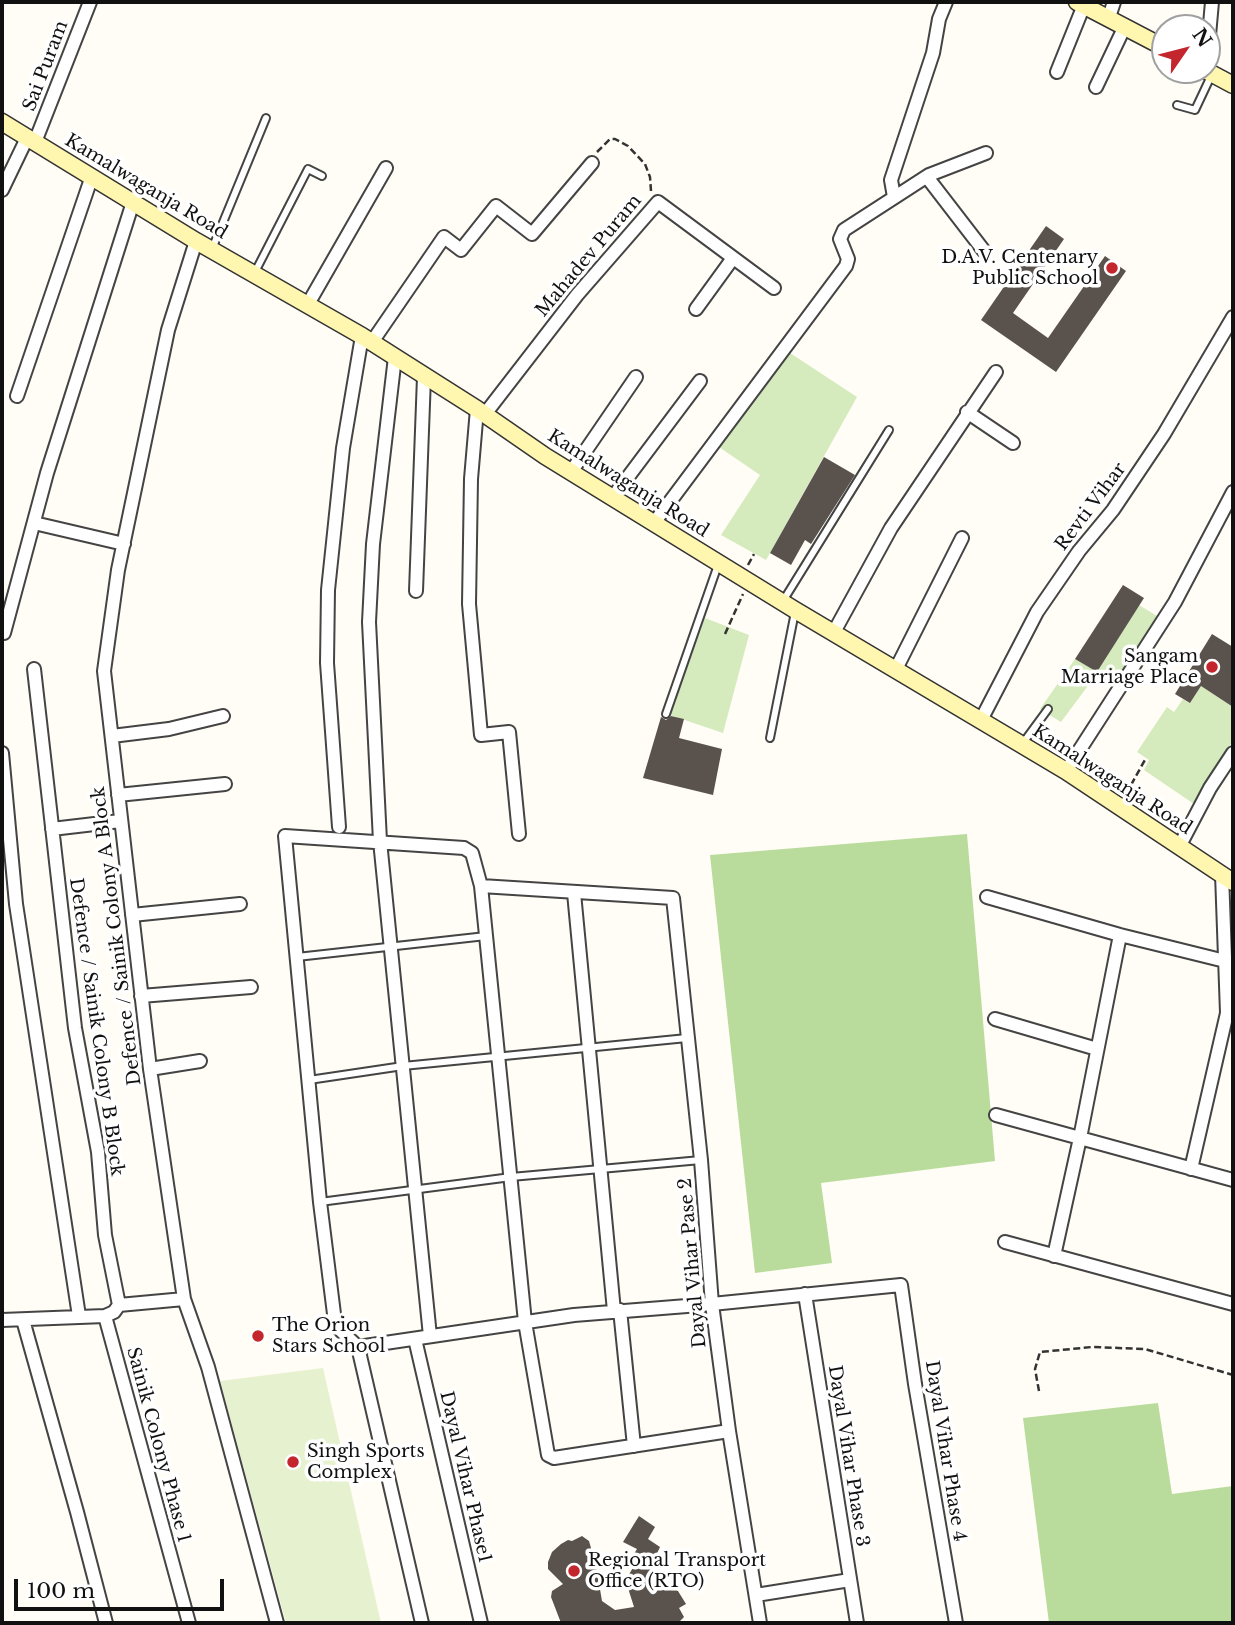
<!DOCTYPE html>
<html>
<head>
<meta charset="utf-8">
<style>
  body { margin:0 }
  #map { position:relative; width:1235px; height:1625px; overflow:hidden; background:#fffdf5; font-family:"Libre Baskerville",serif }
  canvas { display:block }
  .frame { position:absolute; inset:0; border:4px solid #111; pointer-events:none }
  .north { position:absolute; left:1151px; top:14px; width:70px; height:70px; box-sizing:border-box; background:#fff; border:2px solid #a0a0a0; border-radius:50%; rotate:55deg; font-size:19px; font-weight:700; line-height:28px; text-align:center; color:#111 }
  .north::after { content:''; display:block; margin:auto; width:24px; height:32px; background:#c4262e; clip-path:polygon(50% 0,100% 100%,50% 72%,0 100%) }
  .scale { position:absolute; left:14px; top:1579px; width:210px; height:32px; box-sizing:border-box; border:4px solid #111; border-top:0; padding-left:9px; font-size:21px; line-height:24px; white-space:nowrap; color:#111; -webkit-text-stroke:5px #fff; paint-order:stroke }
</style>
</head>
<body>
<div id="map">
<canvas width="1235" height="1625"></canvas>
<div class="frame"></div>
<div class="north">N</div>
<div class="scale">100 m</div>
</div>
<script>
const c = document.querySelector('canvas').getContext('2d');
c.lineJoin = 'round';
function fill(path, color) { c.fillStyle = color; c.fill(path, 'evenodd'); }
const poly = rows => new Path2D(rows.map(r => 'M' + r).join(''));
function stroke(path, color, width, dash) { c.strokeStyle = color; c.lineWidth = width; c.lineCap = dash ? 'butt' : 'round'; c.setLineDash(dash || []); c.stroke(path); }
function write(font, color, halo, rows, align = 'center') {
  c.font = font + ' "Libre Baskerville",serif'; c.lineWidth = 7; c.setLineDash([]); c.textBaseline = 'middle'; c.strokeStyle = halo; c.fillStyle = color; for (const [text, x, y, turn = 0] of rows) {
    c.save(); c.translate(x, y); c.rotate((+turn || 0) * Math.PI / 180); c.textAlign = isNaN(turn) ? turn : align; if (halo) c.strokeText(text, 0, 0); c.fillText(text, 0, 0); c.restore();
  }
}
const green = poly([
  [787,351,857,397,766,560,721,535,760,475,716,445],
  [1139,605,1157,616,1113,686,1096,675,1061,722,1040,709,1075,659,1097,672],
  [705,618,749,635,723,733,670,715],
  [1201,686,1233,707,1233,740,1194,804,1144,770,1149,760,1137,752,1167,707,1174,712,1183,699,1190,703]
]);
const forest = poly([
  [967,834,995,1161,821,1183,832,1263,755,1273,710,855],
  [1158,1403,1172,1494,1233,1486,1233,1623,1049,1623,1023,1418]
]);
const pitch = poly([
  [323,1368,381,1623,286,1623,220,1381]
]);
const building = poly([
  [1046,226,1064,239,1013,313,1048,338,1105,256,1126,271,1056,372,981,320],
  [824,457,855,475,811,544,805,540,791,565,770,553],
  [1123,585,1144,598,1097,672,1075,659],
  [1212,634,1233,647,1233,707,1201,686,1190,703,1175,694],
  [671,716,684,719,679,738,722,749,713,795,643,778,661,717,666,720],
  [639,1516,655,1527,648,1539,660,1547,653,1562,657,1565,653,1573,678,1591,686,1604,679,1608,684,1617,678,1623,561,1623,551,1597,552,1591,563,1584,548,1569,548,1562,552,1552,561,1544,568,1540,572,1541,582,1536,589,1541,591,1548,588,1557,596,1566,602,1601,615,1610,634,1607,628,1588,634,1581,628,1576,634,1566,629,1562,637,1549,623,1542]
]);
const path = poly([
  [597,152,610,139,615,139,628,146,645,164,650,177,651,191],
  [748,565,754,554],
  [725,634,743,594],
  [1126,794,1146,758],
  [1039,1391,1035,1369,1040,1352,1092,1347,1145,1349,1233,1375]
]);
const lane = poly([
  [1177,105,1195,110,1211,76],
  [212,249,266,118],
  [254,274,308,169,322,176],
  [783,601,889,430],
  [666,714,718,565],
  [770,738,795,612],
  [1023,743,1048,709],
  [297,957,486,936],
  [309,1080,403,1066,687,1038],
  [320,1202,511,1177,701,1160]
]);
const street = poly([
  [1109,17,1114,2],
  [1207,58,1212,2],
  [1057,72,1084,5],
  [1096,87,1125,26],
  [35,142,90,2],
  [927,177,984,251],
  [2,190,27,138],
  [894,197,891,180,933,53,939,19,946,2],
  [196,241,168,330,118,570,104,671,150,1069,184,1299,208,1367,277,1623],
  [308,304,386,168],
  [696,309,733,258],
  [372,342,444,237,461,250,496,206,532,234,592,163],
  [395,357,373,544,369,622,380,841,430,1336],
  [17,396,92,176],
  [477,409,471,479,469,604,481,735,509,732,519,834],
  [967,412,1013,443],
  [485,414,577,295,658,202,774,288],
  [571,472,636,377],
  [613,497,700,381],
  [34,523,124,544],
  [654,523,846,266,848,259,840,239,844,230,929,175,986,153],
  [416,591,424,377],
  [834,632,891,528,996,372],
  [4,633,47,473,133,202],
  [34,669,75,1028,98,1152,105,1235,119,1305],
  [896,669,962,538],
  [981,720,1037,612,1079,551,1113,510,1164,434,1233,317],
  [112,736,169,729,223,716],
  [2,753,16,904,79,1316],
  [1066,771,1175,602,1233,492],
  [118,795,225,784],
  [339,827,327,663,328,590,343,448,362,336],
  [52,829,120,821],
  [1179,847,1210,788,1233,753],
  [481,886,525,1322,548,1455,554,1458,729,1431],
  [574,893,614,1311],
  [987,897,1120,935,1225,961],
  [132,915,240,904],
  [141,996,251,987],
  [995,1019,1097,1049],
  [150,1069,200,1061],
  [996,1115,1233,1180],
  [1191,1169,1227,1013,1222,874],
  [1005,1242,1233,1304],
  [1054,1256,1080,1138,1120,935],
  [805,1294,857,1623],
  [620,1310,634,1446],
  [105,1316,189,1623],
  [2,1320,105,1316,114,1312,119,1305,184,1299],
  [23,1320,77,1512,106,1623],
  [415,1339,481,1623],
  [358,1347,422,1623],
  [756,1595,850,1580],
  [760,1623,729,1431,712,1304,701,1160,673,898,481,886,472,853,464,848,285,836,320,1202,335,1322,337,1327,358,1347,574,1315,712,1304,901,1285,915,1384,956,1623]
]);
const secondary = poly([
  [1077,2,1165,48],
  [1205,70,1233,85],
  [2,122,196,241,362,336,477,409,545,456,795,610,1066,771,1233,882]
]);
const markers = [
  [1112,268,7,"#c4262e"],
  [1212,667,7,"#c4262e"],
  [258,1336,7,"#c4262e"],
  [293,1462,7,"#c4262e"],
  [574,1571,7,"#c4262e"]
];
const streetNames = [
  ["Sai Puram",46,66,-69],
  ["Kamalwaganja Road",146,187,31],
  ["Mahadev Puram",589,256,-50],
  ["Kamalwaganja Road",628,484,32],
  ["Revti Vihar",1091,507,-53],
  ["Kamalwaganja Road",1112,780,33],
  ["Defence / Sainik Colony A Block",117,936,-97],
  ["Defence / Sainik Colony B Block",96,1027,82],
  ["Dayal Vihar Pase 2",693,1263,-95],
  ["Sainik Colony Phase 1",158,1445,75],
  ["Dayal Vihar Phase 4",945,1451,81],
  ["Dayal Vihar Phase 3",848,1456,81],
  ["Dayal Vihar Phase1",465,1477,77]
];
const poiNames = [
  ["D.A.V. Centenary",1098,258,"right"],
  ["Public School",1098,279,"right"],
  ["Sangam",1198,657,"right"],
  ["Marriage Place",1198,678,"right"],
  ["The Orion",272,1326],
  ["Stars School",272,1347],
  ["Singh Sports",307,1452],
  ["Complex",307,1473],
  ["Regional Transport",588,1561],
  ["Office (RTO)",588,1582]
];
fill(green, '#d5ebbd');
fill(forest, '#b9dc9c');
fill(pitch, '#e6f2cf');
fill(building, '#5a524d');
stroke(lane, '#444', 10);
stroke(street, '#444', 16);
stroke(secondary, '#333', 19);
stroke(path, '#333', 2.5, [7, 3.5]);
stroke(lane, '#fff', 6);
stroke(street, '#fff', 12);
stroke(secondary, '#fff6b0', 16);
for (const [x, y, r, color] of markers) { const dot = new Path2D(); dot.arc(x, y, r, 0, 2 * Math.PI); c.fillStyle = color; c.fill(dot); stroke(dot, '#fff', 2.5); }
write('18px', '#111', '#fff', streetNames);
write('18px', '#111', '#fff', poiNames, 'left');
</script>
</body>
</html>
